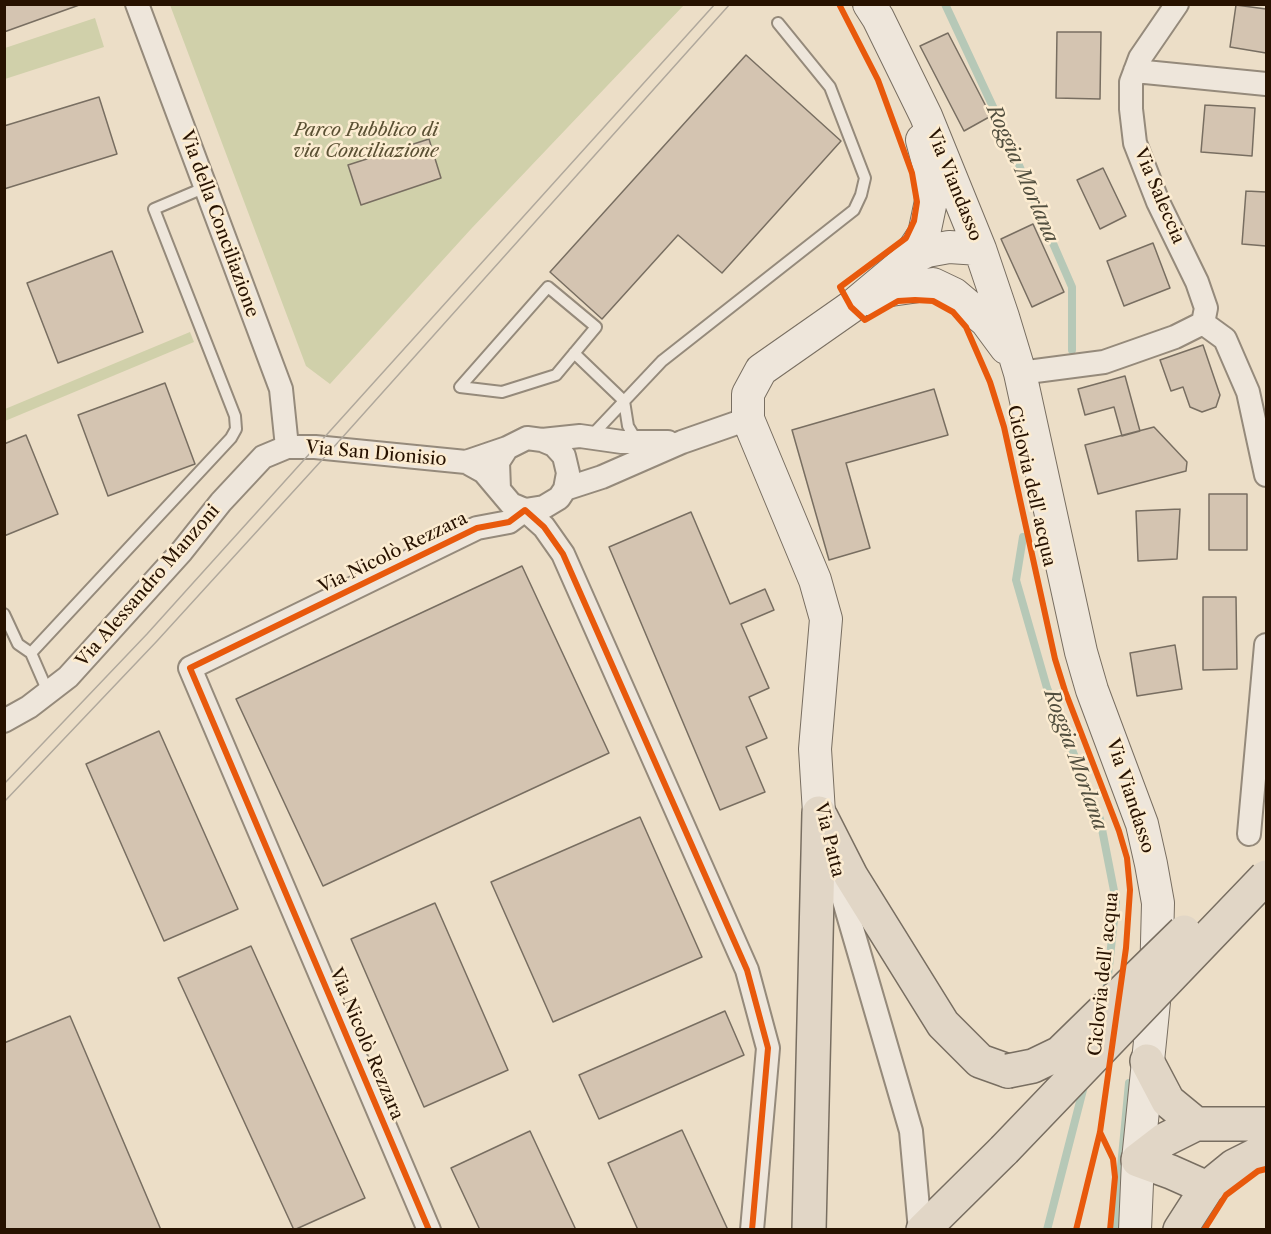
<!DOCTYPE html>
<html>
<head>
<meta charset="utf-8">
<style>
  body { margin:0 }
  #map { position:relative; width:1271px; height:1234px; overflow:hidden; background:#ecdec7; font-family:"Libre Caslon Text",serif }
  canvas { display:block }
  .frame { position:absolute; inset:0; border:6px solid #271200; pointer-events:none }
</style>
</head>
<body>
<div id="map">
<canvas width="1271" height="1234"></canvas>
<div class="frame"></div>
</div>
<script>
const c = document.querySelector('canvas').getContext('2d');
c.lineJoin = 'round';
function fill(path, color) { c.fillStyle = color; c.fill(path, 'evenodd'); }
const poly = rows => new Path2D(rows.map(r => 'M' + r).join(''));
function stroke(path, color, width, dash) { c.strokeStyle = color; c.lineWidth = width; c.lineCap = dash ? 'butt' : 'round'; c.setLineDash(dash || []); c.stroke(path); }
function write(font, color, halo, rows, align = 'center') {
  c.font = font + ' "Libre Caslon Text",serif'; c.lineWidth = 5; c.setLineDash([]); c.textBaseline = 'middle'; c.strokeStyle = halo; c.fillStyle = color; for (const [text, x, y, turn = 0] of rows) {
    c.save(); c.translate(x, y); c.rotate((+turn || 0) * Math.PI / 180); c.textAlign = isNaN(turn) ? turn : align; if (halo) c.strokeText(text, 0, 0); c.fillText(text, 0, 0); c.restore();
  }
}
const green = poly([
  [170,5,684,5,471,229,330,384,306,366],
  [95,18,104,47,5,79,5,48],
  [190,332,194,342,5,421,5,409]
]);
const stream = poly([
  [945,4,1001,124,1072,287,1072,350],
  [1023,537,1016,580,1047,688,1100,819,1116,901,1106,994],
  [1047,1230,1085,1082],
  [1115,1230,1129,1083]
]);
const building = poly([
  [4,4,82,4,4,32,4,4],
  [1236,5,1266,9,1266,53,1230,47,1236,5],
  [1057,32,1101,32,1100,99,1056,98,1057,32],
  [948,33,991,116,964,131,920,46,948,33],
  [746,55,841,141,722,273,678,235,602,319,550,272,746,55],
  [99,97,117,154,4,189,4,126,99,97],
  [1205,105,1255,108,1252,156,1201,152,1205,105],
  [429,139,441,178,361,205,348,165,429,139],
  [1103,168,1126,216,1100,229,1077,180,1103,168],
  [1246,191,1266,192,1266,246,1242,244,1246,191],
  [1033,224,1064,292,1032,307,1001,239,1033,224],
  [1153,243,1170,288,1124,306,1107,261,1153,243],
  [112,251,143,332,58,363,27,283,112,251],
  [1203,345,1220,395,1216,407,1202,412,1190,407,1183,387,1171,391,1160,360,1203,345],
  [1125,376,1140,431,1122,436,1114,407,1085,415,1078,389,1125,376],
  [165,383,195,464,108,496,78,415,165,383],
  [934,389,948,435,846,463,870,548,829,560,792,430,934,389],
  [1154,427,1187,462,1186,471,1098,494,1085,445,1154,427],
  [26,435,58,514,4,536,4,444,26,435],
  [1209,494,1247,494,1247,550,1209,550,1209,494],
  [1180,509,1177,559,1138,561,1136,511,1180,509],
  [691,512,730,604,765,589,774,610,741,624,769,688,749,697,767,738,746,747,765,792,720,810,609,547,691,512],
  [522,566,609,753,323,886,236,699,522,566],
  [1203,597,1236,597,1237,669,1203,670,1203,597],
  [1175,645,1182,689,1137,696,1130,653,1175,645],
  [159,731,238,909,164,941,86,764,159,731],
  [640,817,702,957,553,1022,491,882,640,817],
  [435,903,508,1070,424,1107,351,939,435,903],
  [251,946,365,1198,294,1230,178,978,251,946],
  [725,1011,744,1055,599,1119,579,1075,725,1011],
  [70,1016,161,1230,4,1230,4,1043,70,1016],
  [682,1130,728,1230,638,1230,608,1163,682,1130],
  [530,1131,576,1230,480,1230,451,1168,530,1131]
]);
const lane = poly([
  [548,287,596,327,556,375,502,392,460,387,548,287],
  [574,353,624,401,628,426,634,436,641,440],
  [589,434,595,432,662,361,854,210,861,195,865,178,830,87,778,23],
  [4,614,18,644,31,653,48,692],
  [31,653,231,438,236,429,235,416,154,209,206,187]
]);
const street = poly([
  [137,4,281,389,287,447],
  [1177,4,1140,58,1131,82,1131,109,1135,143,1158,202,1197,282,1206,308,1203,323],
  [1135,71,1266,84],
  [1203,323,1225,339,1248,392,1266,475],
  [1020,373,1104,362,1175,337,1203,323],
  [542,440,580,436,622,442,668,442],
  [466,462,484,472,511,504,525,510,544,507,559,498,565,489,568,473,564,456,554,445,542,440,527,438,507,448,498,462,499,489],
  [565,489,602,477,682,442,748,419],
  [4,721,29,707,68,677,182,551,221,502,263,457,287,447,315,447,466,462,507,448],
  [1249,834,1266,645],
  [833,863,911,1131,920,1230],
  [429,1230,190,668,477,528,509,522,525,510,544,527,563,554,747,970,768,1048,752,1230]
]);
const secondary = poly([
  [869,4,878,18,926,116,980,249,1003,317,1020,373,1081,652,1092,690,1142,824,1151,864,1158,903,1156,982,1138,1160,1135,1230],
  [906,261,927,251,949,247,980,249],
  [868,299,884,291,933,284,954,294,986,321,1006,348],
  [819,813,815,749,826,619,815,580,748,419,748,394,761,370,851,307,906,261,924,234,931,201,929,166,922,140]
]);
const highway = poly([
  [821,817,851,876,943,1024,980,1061,1008,1071],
  [1147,1061,1168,1101,1196,1124,1266,1124],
  [1138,1160,1171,1172,1207,1188],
  [1138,1160,1164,1140,1196,1124],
  [809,1230,819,813],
  [923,1230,1004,1150],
  [1180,1230,1207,1188,1234,1166,1266,1150]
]);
const tram = poly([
  [4,784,147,634,715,4],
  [4,802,157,641,332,449,730,4]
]);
const highwayBridge = poly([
  [1008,1071,1033,1066,1060,1053,1184,932],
  [1004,1150,1266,877]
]);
const cycleway = poly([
  [839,4,878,80,912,173,917,202,914,221,906,238,840,287,851,307,865,320,898,301,915,300,933,301,953,312,966,327,990,382,1004,427,1055,659,1065,691,1119,831,1127,858,1130,890,1126,948,1100,1132,1076,1230],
  [1100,1132,1113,1159,1115,1177,1110,1230],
  [429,1230,190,668,477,528,509,522,525,510,544,527,563,554,747,970,768,1048,752,1230],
  [1204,1230,1226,1195,1258,1171,1266,1169]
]);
const parkNames = [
  ["Parco Pubblico di",366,131],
  ["via Conciliazione",366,152]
];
const streetNames = [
  ["Via Viandasso",954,185,68],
  ["Via Saleccia",1159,196,67],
  ["Via della Conciliazione",219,224,70],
  ["Via San Dionisio",376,454,5],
  ["Ciclovia dell' acqua",1031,486,77],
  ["Via Nicolò Rezzara",393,553,-26],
  ["Via Alessandro Manzoni",148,586,-49],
  ["Via Viandasso",1130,796,72],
  ["Via Patta",829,840,76],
  ["Ciclovia dell' acqua",1104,974,-84],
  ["Via Nicolò Rezzara",366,1044,67]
];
const waterNames = [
  ["Roggia Morlana",1022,174,66],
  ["Roggia Morlana",1075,760,70]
];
fill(green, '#d0d0aa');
stroke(stream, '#b6c8b7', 8);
fill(building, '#d4c4b1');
stroke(building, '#786e61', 1.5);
stroke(lane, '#958a7b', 14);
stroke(street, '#958a7b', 26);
stroke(secondary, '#786e61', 34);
stroke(highway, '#786e61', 36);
stroke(lane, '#eee6db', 10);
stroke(street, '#eee6db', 22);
stroke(secondary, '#eee6db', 32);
stroke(highway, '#e1d6c6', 33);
stroke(tram, '#b0a89c', 1.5);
stroke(highwayBridge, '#786e61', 36, []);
stroke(highwayBridge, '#e1d6c6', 33);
stroke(cycleway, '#e8590c', 6);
write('italic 18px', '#5a5033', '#fcecd1', parkNames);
write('18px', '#271200', '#fcecd1', streetNames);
write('italic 20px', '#514e3e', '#fcecd1', waterNames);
</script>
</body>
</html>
